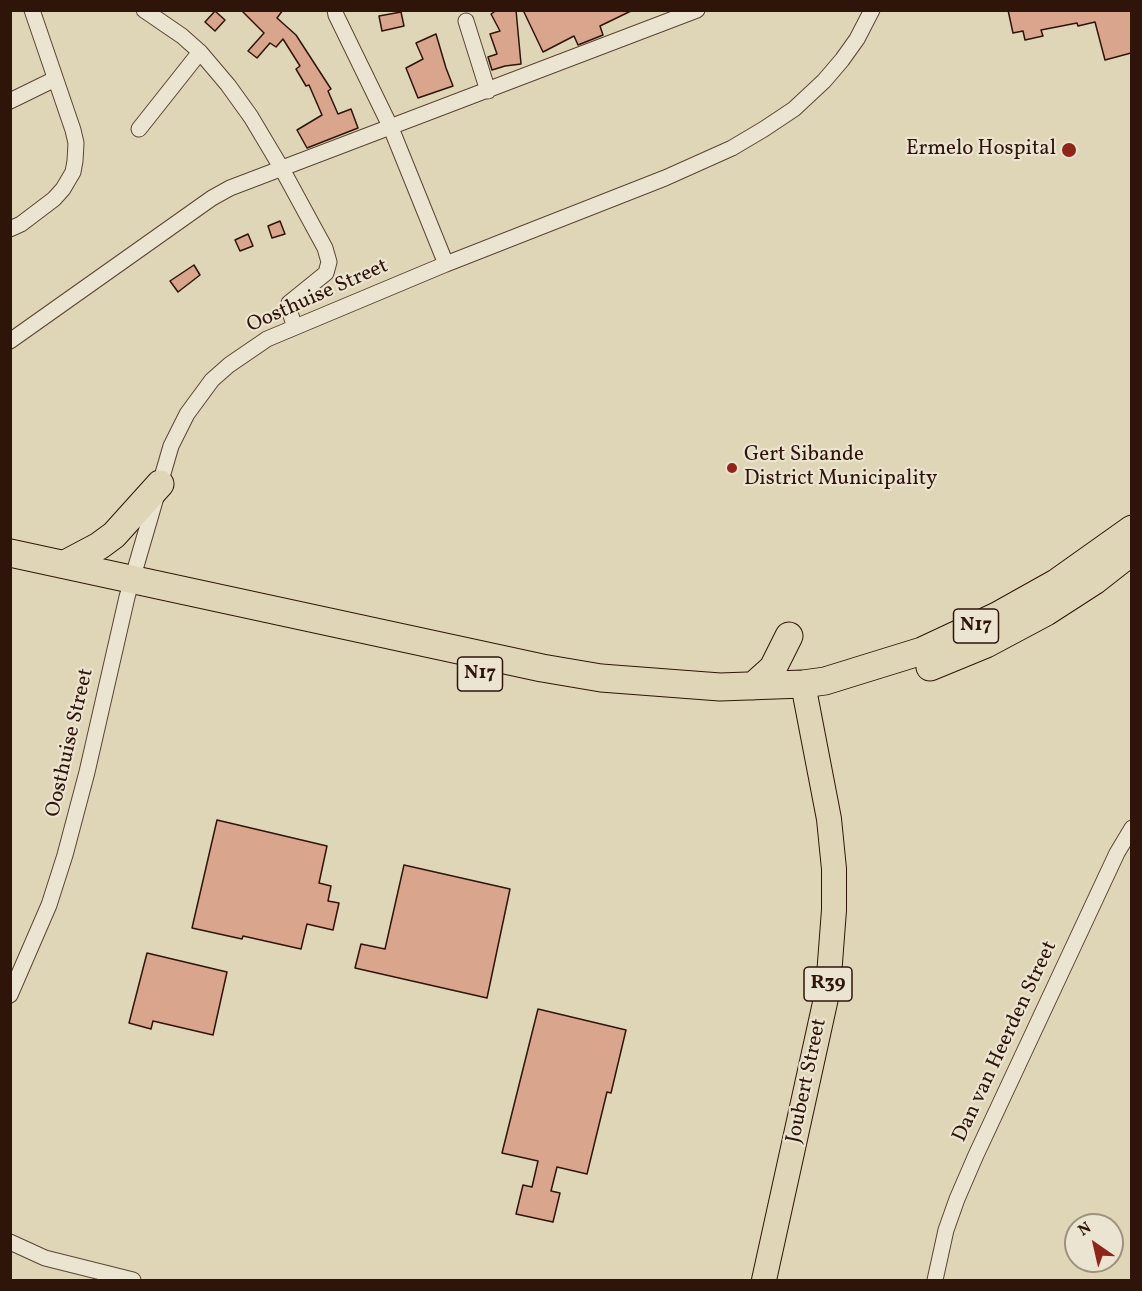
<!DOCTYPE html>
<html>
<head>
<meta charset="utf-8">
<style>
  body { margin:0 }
  #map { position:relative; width:1142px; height:1291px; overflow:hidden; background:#dfd6b7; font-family:Vollkorn,serif }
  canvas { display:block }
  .frame { position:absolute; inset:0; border:12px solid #2f1409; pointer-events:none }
  .north { position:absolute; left:1064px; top:1213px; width:60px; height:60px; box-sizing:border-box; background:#eae4d0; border:2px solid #9f9180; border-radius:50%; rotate:326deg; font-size:16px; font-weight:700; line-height:24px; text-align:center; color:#2f1409 }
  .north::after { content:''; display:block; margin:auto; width:21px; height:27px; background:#8f2418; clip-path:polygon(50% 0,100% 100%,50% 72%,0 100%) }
</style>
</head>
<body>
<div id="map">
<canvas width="1142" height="1291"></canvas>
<div class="frame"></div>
<div class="north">N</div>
</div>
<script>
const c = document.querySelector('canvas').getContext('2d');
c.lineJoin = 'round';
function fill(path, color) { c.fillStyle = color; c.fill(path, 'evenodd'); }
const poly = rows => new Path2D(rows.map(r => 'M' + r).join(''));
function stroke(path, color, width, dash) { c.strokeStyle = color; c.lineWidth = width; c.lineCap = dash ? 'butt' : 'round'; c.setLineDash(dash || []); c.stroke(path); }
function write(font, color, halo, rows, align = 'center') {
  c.font = font + ' Vollkorn,serif'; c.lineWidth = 4.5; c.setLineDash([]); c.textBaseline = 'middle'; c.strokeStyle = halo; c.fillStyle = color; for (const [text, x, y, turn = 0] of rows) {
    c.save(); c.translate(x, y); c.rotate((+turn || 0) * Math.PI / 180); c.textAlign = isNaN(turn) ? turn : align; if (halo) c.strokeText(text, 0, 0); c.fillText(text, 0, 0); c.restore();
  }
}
const building = poly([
  [241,10,283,10,277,18,296,35,331,89,328,91,338,114,351,109,358,128,307,148,297,130,322,115,309,85,306,86,296,69,300,66,283,39,276,47,270,43,257,58,248,51,264,33,241,10],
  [497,10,516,10,521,64,505,66,492,70,488,57,497,54,490,34,500,31,491,14,497,10],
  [523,10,633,10,600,26,603,35,578,45,574,36,543,52,523,10],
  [1008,10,1131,10,1131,53,1105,60,1095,22,1078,26,1077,23,1041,30,1043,36,1025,40,1023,31,1013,33,1008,10],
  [215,11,225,20,215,31,205,22,215,11],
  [401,12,404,26,382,31,379,16,401,12],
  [436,34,446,68,453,86,418,98,406,68,423,59,416,43,436,34],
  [280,221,285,234,272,238,268,226,280,221],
  [248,234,253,246,240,251,235,240,248,234],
  [194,265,200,275,178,292,170,281,194,265],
  [217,820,327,846,319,883,331,886,328,901,339,903,333,930,307,924,301,949,243,936,242,939,192,928,217,820],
  [404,865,510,889,487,998,355,968,361,944,385,949,404,865],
  [147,953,227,972,213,1035,153,1021,151,1029,129,1023,147,953],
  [538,1009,626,1030,611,1093,607,1092,587,1174,557,1167,551,1191,560,1193,553,1222,516,1214,523,1185,532,1187,538,1161,502,1153,538,1009]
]);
const street = poly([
  [144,10,182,36,200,52,228,85,251,117,282,169,325,248,329,262,326,273,289,303,289,310,295,327],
  [335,10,336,15,391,128,446,264],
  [466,21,488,91],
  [10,101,55,79],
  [139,129,200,52],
  [10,229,21,224,54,199,63,189,73,172,75,161,76,143,73,130,32,10],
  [10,341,212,198,230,188,697,10],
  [10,995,49,905,65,855,87,772,127,597,171,446,187,414,212,380,229,365,267,339,446,264,665,178,732,148,764,129,794,109,824,81,842,60,857,39,872,10],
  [10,1242,45,1258,133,1280],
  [935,1280,946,1230,957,1199,976,1155,1117,853,1132,828]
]);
const primary = poly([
  [764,1280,828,989,834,910,834,869,829,819,803,684]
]);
const highway = poly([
  [10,553,542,668,601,678,720,687,803,684,825,681,922,651,997,616,1056,583,1132,529],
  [65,564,99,546,114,535,160,484],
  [930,667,986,644,1046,612,1094,581,1131,552],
  [753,686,773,668,789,636]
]);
const markers = [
  [1069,150,8,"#8f2418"],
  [732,468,6,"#8f2418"]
];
const shields = [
  [976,626,45],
  [480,674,45],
  [828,984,48]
];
const shieldNames = [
  ["N17",976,626],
  ["N17",480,674],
  ["R39",828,984]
];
const poiNames = [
  ["Ermelo Hospital",1056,150],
  ["Gert Sibande",744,456,"left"],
  ["District Municipality",744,480,"left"]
];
const streetNames = [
  ["Oosthuise Street",318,297,-24],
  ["Oosthuise Street",71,743,-77],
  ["Dan van Heerden Street",1006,1042,-65],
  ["Joubert Street",808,1081,-78]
];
fill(building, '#d9a58c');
stroke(building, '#2f1409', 1.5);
stroke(street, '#5b4434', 17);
stroke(primary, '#2f1409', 26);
stroke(highway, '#2f1409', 29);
stroke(street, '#eae4d0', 15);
stroke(primary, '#dfd6b7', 24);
stroke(highway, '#dfd6b7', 27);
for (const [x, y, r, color] of markers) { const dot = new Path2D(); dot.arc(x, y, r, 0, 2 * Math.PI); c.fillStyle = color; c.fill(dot); stroke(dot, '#eae4d0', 2); }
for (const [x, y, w] of shields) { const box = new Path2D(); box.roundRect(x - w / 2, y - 17, w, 34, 4.5); c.fillStyle = '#eae4d0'; c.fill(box); stroke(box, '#2f1409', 1.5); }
write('bold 20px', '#2f1409', null, shieldNames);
write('21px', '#2f1409', '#eae4d0', poiNames, 'right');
write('21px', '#2f1409', '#eae4d0', streetNames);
</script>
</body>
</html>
